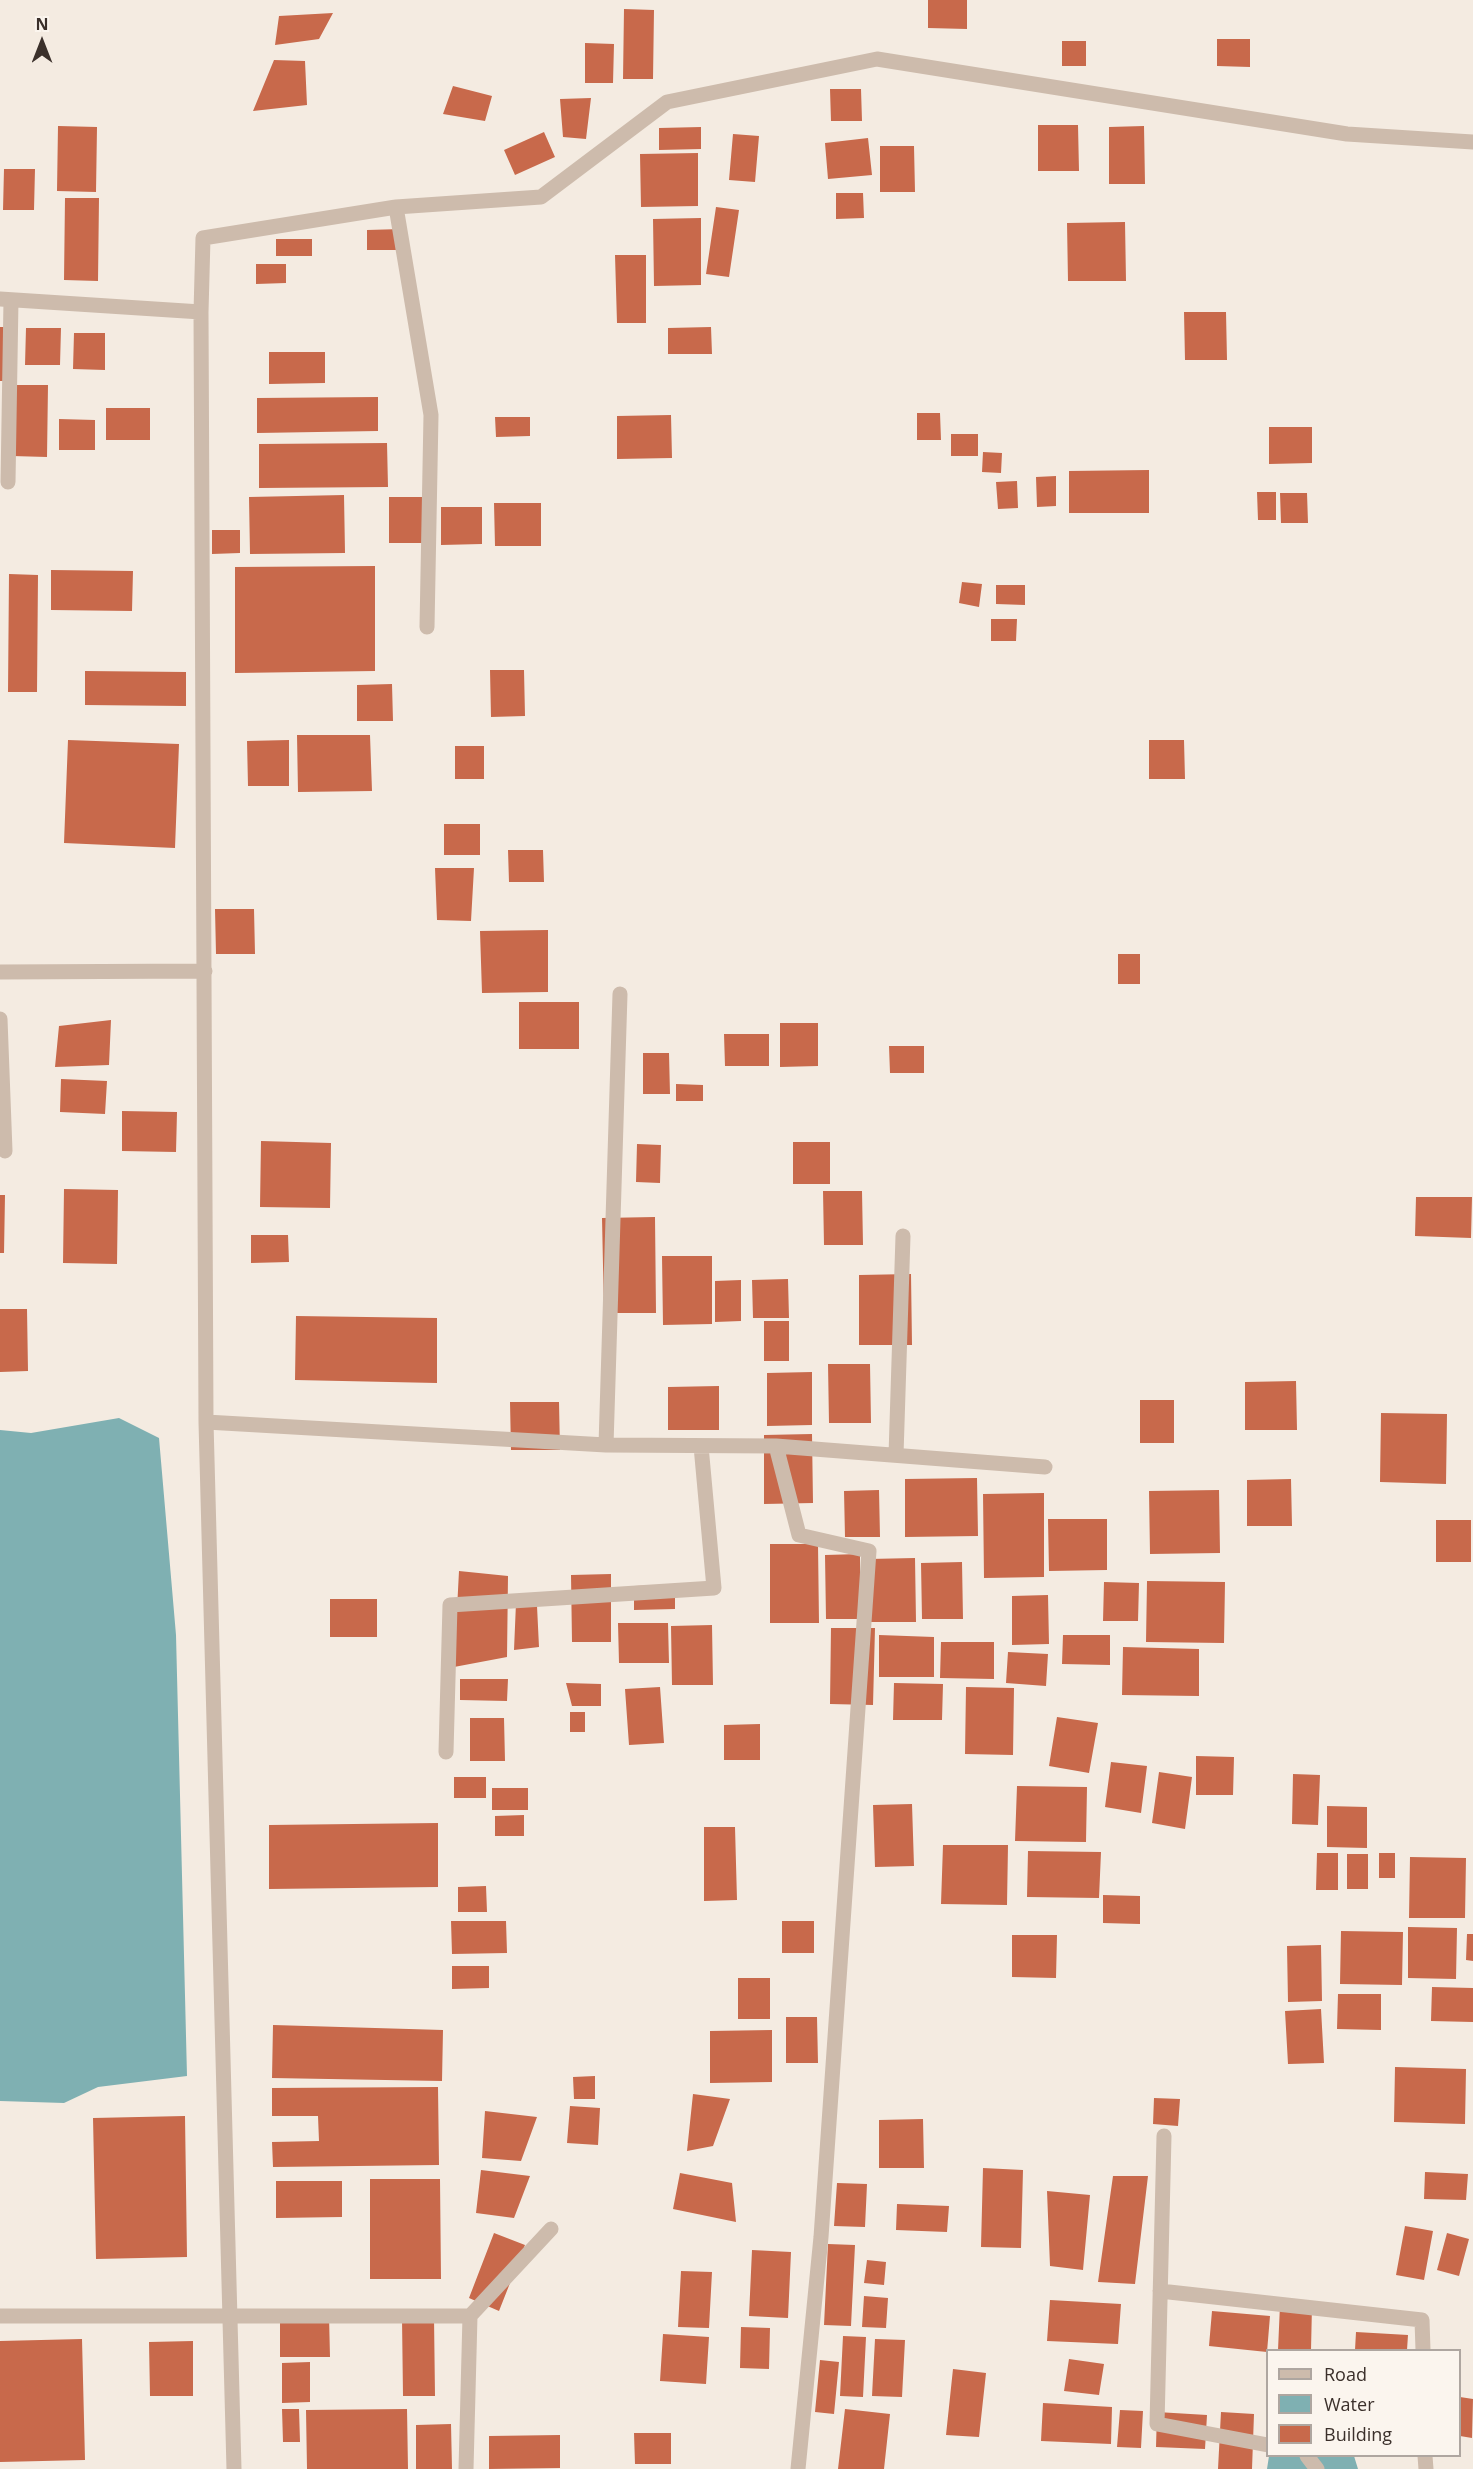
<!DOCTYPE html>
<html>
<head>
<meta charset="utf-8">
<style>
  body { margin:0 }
  #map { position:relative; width:1473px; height:2469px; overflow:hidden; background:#f4ebe1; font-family:"Open Sans",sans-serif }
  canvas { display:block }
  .legend { position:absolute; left:1266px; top:2349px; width:195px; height:108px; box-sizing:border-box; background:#fbf5ee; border:2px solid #aea6a0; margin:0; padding:8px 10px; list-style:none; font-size:18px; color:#3b302b }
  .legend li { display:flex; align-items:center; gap:12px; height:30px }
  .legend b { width:30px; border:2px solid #aea6a0 }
  .north { position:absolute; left:12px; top:12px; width:60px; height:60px; -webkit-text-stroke:4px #fbf5ee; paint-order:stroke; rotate:0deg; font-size:16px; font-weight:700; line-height:24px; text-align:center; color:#3b302b }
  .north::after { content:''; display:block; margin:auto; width:21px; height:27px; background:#3b302b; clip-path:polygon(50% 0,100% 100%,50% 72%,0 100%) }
</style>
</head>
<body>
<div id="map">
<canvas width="1473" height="2469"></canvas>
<ul class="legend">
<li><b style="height:8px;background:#cdbbac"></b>Road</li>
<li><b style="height:16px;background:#7fb0b2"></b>Water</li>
<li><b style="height:16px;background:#c8694b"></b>Building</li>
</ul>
<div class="north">N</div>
</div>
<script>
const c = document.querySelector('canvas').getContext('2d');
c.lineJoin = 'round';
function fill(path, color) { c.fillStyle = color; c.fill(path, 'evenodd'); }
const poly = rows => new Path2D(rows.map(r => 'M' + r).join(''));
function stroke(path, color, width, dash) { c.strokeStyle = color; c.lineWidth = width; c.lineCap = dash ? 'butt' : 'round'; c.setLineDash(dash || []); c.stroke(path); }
const water = poly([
  [119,1418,159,1438,176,1635,187,2076,98,2087,64,2103,0,2101,0,1430,31,1433],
  [1269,2456,1354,2456,1358,2469,1267,2469]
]);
const building = poly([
  [928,0,967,0,967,29,928,28],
  [624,9,654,10,653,79,623,79],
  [333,13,319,39,275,45,279,16],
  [1217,39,1250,39,1250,67,1217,66],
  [1062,41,1086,41,1086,66,1062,66],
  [585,43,614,44,613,83,585,83],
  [274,60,305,61,307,105,253,111],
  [453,86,492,96,485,121,443,114],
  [830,89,861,89,862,121,831,121],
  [591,98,586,139,563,137,560,99],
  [1038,125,1078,125,1079,171,1038,171],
  [58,126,97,127,96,192,57,191],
  [1144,126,1145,184,1109,184,1109,127],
  [701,127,701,149,659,150,659,128],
  [544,132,555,157,515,175,504,150],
  [733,134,759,136,755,182,729,180],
  [868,138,872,175,828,179,825,143],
  [880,146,914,146,915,192,880,192],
  [698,153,698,206,641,207,640,154],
  [4,169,35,169,34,210,3,210],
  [836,193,863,193,864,218,836,219],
  [65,198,99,198,98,281,64,280],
  [716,207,739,210,729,277,706,274],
  [701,218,701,285,654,286,653,219],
  [1125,222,1126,281,1068,281,1067,223],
  [402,229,402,250,367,250,367,230],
  [276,239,312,239,312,256,276,256],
  [615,255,646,255,646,323,617,323],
  [256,264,286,264,286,283,256,284],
  [1184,312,1226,312,1227,360,1185,360],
  [0,327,5,327,5,381,0,381],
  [711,327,712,354,668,354,668,328],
  [26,328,61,328,60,365,25,365],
  [74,333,105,333,105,370,73,369],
  [269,352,325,352,325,383,269,384],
  [12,385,48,385,47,457,12,456],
  [378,397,378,431,257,433,257,398],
  [106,408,150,408,150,440,106,440],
  [917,413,940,413,941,440,917,440],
  [671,415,672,458,617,459,617,416],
  [495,417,530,417,530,436,496,437],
  [59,419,95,420,95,450,59,450],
  [1269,427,1312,427,1312,463,1269,464],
  [951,434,978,434,978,456,951,456],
  [387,443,388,487,259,488,259,444],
  [983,452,1002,453,1001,473,982,472],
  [1149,470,1149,513,1069,513,1069,471],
  [1056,476,1056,506,1037,507,1036,477],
  [1017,481,1018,508,998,509,996,482],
  [1257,492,1276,492,1276,520,1258,520],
  [1280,493,1307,493,1308,523,1281,523],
  [344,495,345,553,250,554,249,497],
  [389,497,424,497,424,543,389,543],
  [494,503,541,503,541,546,495,546],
  [441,507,482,507,482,544,441,545],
  [212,530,240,530,240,553,212,554],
  [375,566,375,671,235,673,235,567],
  [51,570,133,571,132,611,51,610],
  [9,574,38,575,37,692,8,692],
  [962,582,982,584,979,607,959,603],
  [996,585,1025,585,1025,605,996,604],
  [991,619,1017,619,1016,641,991,641],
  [490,670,524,670,525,716,491,717],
  [85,671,186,672,186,706,85,705],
  [392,684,393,721,357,721,357,685],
  [297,735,370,735,372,791,298,792],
  [68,740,179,744,175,848,64,843],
  [289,740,289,786,248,786,247,741],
  [1149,740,1184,740,1185,779,1149,779],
  [455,746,484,746,484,779,455,779],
  [444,824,480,824,480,855,444,855],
  [508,850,543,850,544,882,509,882],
  [435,868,474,868,471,921,437,920],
  [215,909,254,909,255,954,216,954],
  [548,930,548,992,482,993,480,931],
  [1118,954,1140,954,1140,984,1118,984],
  [519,1002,579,1002,579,1049,519,1049],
  [111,1020,109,1065,55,1067,59,1026],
  [780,1023,818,1023,818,1066,780,1067],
  [724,1034,769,1034,769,1066,725,1066],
  [889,1046,924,1046,924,1073,890,1073],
  [643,1053,669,1053,670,1094,643,1094],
  [61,1079,107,1081,105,1114,60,1112],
  [676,1084,703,1085,703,1101,676,1101],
  [122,1111,177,1112,176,1152,122,1151],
  [261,1141,331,1143,330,1208,260,1207],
  [793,1142,830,1142,830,1184,793,1184],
  [637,1144,661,1145,660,1183,636,1182],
  [64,1189,118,1190,117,1264,63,1263],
  [823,1191,862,1191,863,1245,824,1245],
  [0,1195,5,1195,4,1253,0,1253],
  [1416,1197,1472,1197,1471,1238,1415,1236],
  [655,1217,656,1313,604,1313,602,1218],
  [251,1235,288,1235,289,1262,251,1263],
  [662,1256,712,1256,712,1324,663,1325],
  [911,1274,912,1345,859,1345,859,1275],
  [788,1279,789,1318,753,1318,752,1280],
  [741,1280,741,1321,715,1322,715,1281],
  [0,1309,27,1309,28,1371,0,1372],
  [296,1316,437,1318,437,1383,295,1380],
  [764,1321,789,1321,789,1361,764,1361],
  [828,1364,870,1364,871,1423,829,1423],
  [812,1372,812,1425,767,1426,767,1373],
  [1296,1381,1297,1430,1245,1430,1245,1382],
  [719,1386,719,1430,668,1430,668,1387],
  [1140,1400,1174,1400,1174,1443,1140,1443],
  [510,1402,559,1402,560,1450,511,1450],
  [1381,1413,1447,1414,1446,1484,1380,1482],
  [812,1434,813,1503,764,1504,764,1435],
  [977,1478,978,1536,905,1537,905,1479],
  [1291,1479,1292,1526,1247,1526,1247,1480],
  [879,1490,880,1537,845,1537,844,1491],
  [1219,1490,1220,1553,1150,1554,1149,1491],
  [1044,1493,1044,1577,984,1578,983,1494],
  [1048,1519,1107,1519,1107,1570,1049,1571],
  [1436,1520,1471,1520,1471,1562,1436,1562],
  [770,1544,818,1544,819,1623,770,1623],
  [860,1554,860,1619,826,1619,825,1555],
  [915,1558,916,1622,869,1622,869,1559],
  [962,1562,963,1619,922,1619,921,1563],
  [459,1571,508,1576,507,1657,454,1667],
  [611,1574,611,1642,572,1642,571,1575],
  [1147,1581,1225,1582,1224,1643,1146,1642],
  [1104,1582,1139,1583,1138,1621,1103,1621],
  [675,1585,675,1609,634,1610,634,1586],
  [1048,1595,1049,1644,1012,1645,1012,1596],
  [330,1599,377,1599,377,1637,330,1637],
  [516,1603,537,1606,539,1647,514,1650],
  [618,1623,668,1623,669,1663,619,1663],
  [712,1625,713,1685,672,1685,671,1626],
  [831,1628,875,1628,873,1705,830,1704],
  [879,1635,934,1637,934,1677,879,1677],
  [1063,1635,1110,1635,1110,1665,1062,1664],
  [941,1642,994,1642,994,1679,940,1678],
  [1123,1647,1199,1649,1199,1696,1122,1695],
  [1008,1652,1048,1654,1046,1686,1006,1683],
  [460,1679,508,1679,507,1701,460,1700],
  [566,1683,601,1684,601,1706,572,1706],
  [894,1683,943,1684,942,1720,893,1720],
  [660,1687,664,1743,629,1745,625,1689],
  [966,1687,1014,1688,1013,1755,965,1754],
  [570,1712,585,1712,585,1732,570,1732],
  [1057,1717,1098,1723,1089,1773,1049,1766],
  [470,1718,504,1718,505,1761,470,1761],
  [760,1724,760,1760,724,1760,724,1725],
  [1196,1756,1234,1757,1233,1795,1196,1795],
  [1111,1762,1147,1766,1141,1813,1105,1807],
  [1159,1772,1192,1777,1185,1829,1152,1823],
  [1293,1774,1320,1775,1318,1825,1292,1824],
  [454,1777,486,1777,486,1798,454,1798],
  [1017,1786,1087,1787,1086,1842,1015,1841],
  [492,1788,528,1788,528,1810,492,1810],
  [912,1804,914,1866,875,1867,873,1805],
  [1327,1806,1367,1807,1367,1848,1327,1847],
  [524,1815,524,1836,495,1836,495,1816],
  [438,1823,438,1887,269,1889,269,1825],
  [704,1827,735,1827,737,1900,704,1901],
  [943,1845,1008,1845,1007,1905,941,1904],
  [1028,1851,1101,1852,1099,1898,1027,1897],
  [1317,1853,1338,1853,1338,1890,1316,1890],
  [1379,1853,1395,1853,1395,1878,1379,1878],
  [1347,1854,1368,1854,1368,1889,1347,1889],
  [1410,1857,1466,1858,1465,1918,1409,1918],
  [486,1886,487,1912,458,1912,458,1887],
  [1103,1895,1140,1896,1140,1924,1103,1923],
  [451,1921,506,1921,507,1953,452,1954],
  [782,1921,814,1921,814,1953,782,1953],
  [1408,1927,1457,1928,1456,1979,1408,1978],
  [1341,1931,1403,1932,1402,1985,1340,1984],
  [1467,1934,1473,1934,1473,1961,1466,1960],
  [1012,1935,1057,1935,1056,1978,1012,1977],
  [1321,1945,1322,2001,1288,2002,1287,1946],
  [452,1966,489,1966,489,1988,452,1989],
  [738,1978,770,1978,770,2019,738,2019],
  [1432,1987,1473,1988,1473,2022,1431,2021],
  [1338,1994,1381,1994,1381,2030,1337,2029],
  [1321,2009,1324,2063,1288,2064,1285,2011],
  [786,2017,817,2017,818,2063,786,2063],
  [273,2025,443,2030,442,2081,272,2078],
  [772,2030,772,2082,710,2083,710,2031],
  [1395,2067,1466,2069,1465,2124,1394,2122],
  [595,2076,595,2099,574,2099,573,2077],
  [438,2087,439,2165,273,2167,272,2142,319,2141,318,2116,272,2116,272,2088],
  [693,2094,730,2099,713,2146,687,2151],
  [1154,2098,1180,2099,1178,2126,1153,2124],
  [570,2106,600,2108,598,2145,567,2143],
  [485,2111,537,2117,521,2161,482,2158],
  [185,2116,187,2257,96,2259,93,2118],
  [923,2119,924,2168,879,2168,879,2120],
  [983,2168,1023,2170,1021,2248,981,2247],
  [481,2170,530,2176,514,2218,476,2213],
  [1425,2172,1468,2174,1466,2200,1424,2199],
  [680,2173,732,2183,736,2222,673,2209],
  [1113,2176,1148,2176,1135,2284,1098,2282],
  [370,2179,440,2179,441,2279,370,2279],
  [276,2181,342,2181,342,2217,276,2218],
  [837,2183,867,2184,865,2227,834,2226],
  [1047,2191,1090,2195,1083,2270,1050,2266],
  [897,2204,949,2206,947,2232,896,2230],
  [1405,2226,1433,2231,1424,2280,1396,2275],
  [494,2233,525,2245,499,2311,469,2298],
  [1447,2233,1469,2239,1459,2276,1437,2270],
  [828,2244,855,2245,851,2326,824,2325],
  [752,2250,791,2252,788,2318,749,2316],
  [867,2260,886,2262,884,2285,864,2283],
  [681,2271,712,2272,709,2328,678,2327],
  [864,2296,888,2298,886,2328,862,2327],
  [1050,2300,1121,2304,1118,2344,1047,2341],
  [1280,2305,1312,2306,1311,2350,1278,2350],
  [1212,2311,1270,2316,1267,2352,1209,2346],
  [329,2315,330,2357,280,2357,280,2316],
  [434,2317,435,2396,403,2396,402,2318],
  [741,2327,770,2328,769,2369,740,2368],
  [1356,2332,1408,2335,1407,2350,1355,2350],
  [663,2334,709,2337,706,2384,660,2381],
  [843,2336,866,2337,863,2397,840,2396],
  [82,2339,85,2460,0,2462,0,2341],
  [875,2339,905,2340,902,2397,872,2396],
  [193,2341,193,2396,150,2396,149,2342],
  [1069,2359,1104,2364,1099,2395,1064,2391],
  [820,2360,839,2362,834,2414,815,2412],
  [310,2362,310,2402,282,2403,282,2363],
  [953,2369,986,2373,979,2437,946,2435],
  [1460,2397,1473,2399,1472,2438,1460,2436],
  [1043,2403,1112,2407,1111,2444,1041,2441],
  [282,2409,299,2409,300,2442,283,2442],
  [407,2409,408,2469,307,2469,306,2410],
  [845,2409,890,2414,884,2469,838,2469],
  [1120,2410,1143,2411,1141,2448,1117,2447],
  [1157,2412,1207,2415,1205,2449,1156,2447],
  [1221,2412,1254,2414,1252,2469,1218,2469],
  [451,2424,452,2469,416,2469,416,2425],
  [634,2433,671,2433,671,2464,635,2464],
  [560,2435,560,2468,489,2469,489,2436]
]);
const minor = poly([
  [396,207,431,415,427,627],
  [0,299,201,312],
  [8,482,11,300],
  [0,972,205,971],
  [0,1019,5,1151],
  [206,1422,606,1445,776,1446,799,1535,869,1551,821,2237,798,2469],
  [606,1445,620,994],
  [776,1446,1045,1467],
  [896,1455,903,1236],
  [446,1752,450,1605,714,1588,701,1446],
  [1164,2136,1157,2424,1268,2445],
  [1160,2291,1422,2320,1423,2350],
  [0,2316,470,2316,551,2229],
  [1307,2456,1317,2469],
  [1425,2456,1426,2469],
  [234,2469,206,1422,201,312,203,238,396,207,541,197,667,102,877,59,1347,134,1473,142],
  [466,2469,470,2316]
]);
fill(water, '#7fb0b2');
fill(building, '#c8694b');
stroke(minor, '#cdbbac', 15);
</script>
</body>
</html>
